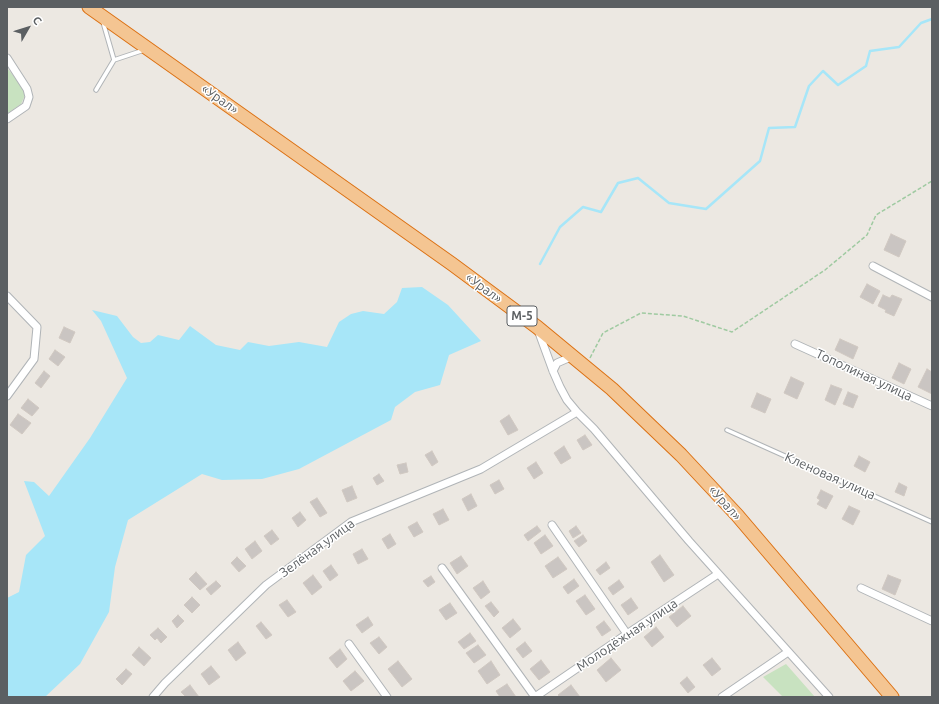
<!DOCTYPE html>
<html>
<head>
<meta charset="utf-8">
<style>
  body { margin:0 }
  #map { position:relative; width:939px; height:704px; overflow:hidden; background:#ece8e2; font-family:Ubuntu,sans-serif }
  canvas { display:block }
  .frame { position:absolute; inset:0; border:8px solid #5b5f62; pointer-events:none }
  .north { position:absolute; left:8px; top:8px; width:40px; height:40px; -webkit-text-stroke:3px #fff; paint-order:stroke; rotate:51deg; font-size:11px; font-weight:700; line-height:16px; text-align:center; color:#5b5f62 }
  .north::after { content:''; display:block; margin:auto; width:14px; height:18px; background:#5b5f62; clip-path:polygon(50% 0,100% 100%,50% 72%,0 100%) }
</style>
</head>
<body>
<div id="map">
<canvas width="939" height="704"></canvas>
<div class="frame"></div>
<div class="north">С</div>
</div>
<script>
const c = document.querySelector('canvas').getContext('2d');
c.lineJoin = 'round';
function fill(path, color) { c.fillStyle = color; c.fill(path, 'evenodd'); }
const poly = rows => new Path2D(rows.map(r => 'M' + r).join(''));
function stroke(path, color, width, dash) { c.strokeStyle = color; c.lineWidth = width; c.lineCap = dash ? 'butt' : 'round'; c.setLineDash(dash || []); c.stroke(path); }
function write(font, color, halo, rows, align = 'center') {
  c.font = font + ' Ubuntu,sans-serif'; c.lineWidth = 3; c.setLineDash([]); c.textBaseline = 'middle'; c.strokeStyle = halo; c.fillStyle = color; for (const [text, x, y, turn = 0] of rows) {
    c.save(); c.translate(x, y); c.rotate((+turn || 0) * Math.PI / 180); c.textAlign = isNaN(turn) ? turn : align; if (halo) c.strokeText(text, 0, 0); c.fillText(text, 0, 0); c.restore();
  }
}
const green = poly([
  [7,68,22,86,25,95,21,104,7,114],
  [786,664,815,697,783,697,763,677]
]);
const water = poly([
  [422,287,448,305,481,341,449,355,440,385,415,392,395,407,391,420,299,469,262,479,222,480,202,474,128,520,115,567,109,612,80,664,45,697,7,697,7,598,19,592,26,555,45,536,24,481,34,482,49,496,90,438,127,378,101,321,92,310,117,316,133,337,141,343,150,342,158,335,179,340,190,326,216,345,240,350,248,342,269,346,299,342,327,347,339,322,351,314,363,311,384,314,397,302,402,288]
]);
const stream = poly([
  [540,264,560,227,583,207,601,212,618,183,638,178,669,203,706,209,760,161,769,128,795,127,809,86,823,71,838,85,866,66,870,51,899,47,921,23,932,19]
]);
const building = poly([
  [891,234,906,241,899,257,884,250,891,234],
  [867,284,880,291,873,304,860,297,867,284],
  [883,295,890,298,892,295,902,299,894,316,885,312,886,310,878,306,883,295],
  [64,327,75,332,70,343,59,338,64,327],
  [840,339,858,347,853,359,835,350,840,339],
  [55,350,65,357,58,366,49,359,55,350],
  [899,363,911,369,904,384,892,378,899,363],
  [927,369,932,372,932,394,918,387,927,369],
  [44,371,50,376,41,388,35,383,44,371],
  [791,377,804,383,797,399,784,393,791,377],
  [831,385,842,389,835,405,825,400,831,385],
  [848,392,858,396,853,408,843,404,848,392],
  [757,393,771,399,765,413,751,407,757,393],
  [28,399,39,408,32,416,21,408,28,399],
  [18,414,31,423,22,434,10,425,18,414],
  [509,415,518,430,508,435,500,421,509,415],
  [585,435,592,445,583,450,577,440,585,435],
  [564,446,571,458,561,464,554,453,564,446],
  [432,451,438,462,432,466,425,455,432,451],
  [859,456,870,462,865,472,854,466,859,456],
  [536,462,543,473,534,479,527,468,536,462],
  [406,463,408,472,400,474,397,465,406,463],
  [379,474,384,481,377,485,373,478,379,474],
  [499,480,504,489,495,494,490,485,499,480],
  [899,483,907,487,904,496,895,492,899,483],
  [352,486,357,498,347,502,342,490,352,486],
  [821,490,833,496,826,509,817,504,820,500,817,498,821,490],
  [471,494,477,506,468,511,462,499,471,494],
  [317,498,327,513,320,517,310,502,317,498],
  [849,506,860,511,853,525,842,519,849,506],
  [443,509,449,520,439,525,433,514,443,509],
  [300,512,306,520,298,527,292,518,300,512],
  [417,522,423,532,414,537,408,527,417,522],
  [537,526,541,531,528,541,524,535,537,526],
  [576,526,581,533,573,538,569,531,576,526],
  [272,530,279,539,271,545,264,536,272,530],
  [390,534,396,544,388,549,382,539,390,534],
  [545,535,553,546,541,554,534,543,545,535],
  [583,535,587,541,579,547,574,541,583,535],
  [255,541,262,551,252,559,245,549,255,541],
  [362,549,368,559,358,564,353,554,362,549],
  [660,555,674,575,664,582,651,562,660,555],
  [461,556,468,566,457,574,450,563,461,556],
  [237,557,246,566,239,572,231,563,237,557],
  [558,557,567,569,553,578,545,566,558,557],
  [606,562,610,568,600,575,596,570,606,562],
  [331,565,338,575,330,581,323,571,331,565],
  [196,572,207,584,200,590,189,579,196,572],
  [313,575,322,587,312,595,303,583,313,575],
  [888,575,901,580,895,595,882,589,888,575],
  [431,576,435,582,428,587,423,581,431,576],
  [574,579,579,586,568,594,563,587,574,579],
  [619,580,624,587,613,595,608,588,619,580],
  [216,581,221,586,211,595,206,589,216,581],
  [483,581,490,592,481,599,473,588,483,581],
  [585,595,595,609,586,615,576,601,585,595],
  [192,597,200,605,192,613,184,605,192,597],
  [631,598,638,608,628,615,621,605,631,598],
  [287,600,296,612,288,617,279,605,287,600],
  [491,602,499,612,494,617,485,606,491,602],
  [450,603,457,613,446,620,439,610,450,603],
  [683,606,691,616,677,627,669,617,683,606],
  [178,615,184,621,177,628,172,621,178,615],
  [368,617,373,625,362,633,356,625,368,617],
  [513,619,521,629,510,638,502,628,513,619],
  [604,621,611,630,602,636,596,627,604,621],
  [261,622,272,635,266,639,256,626,261,622],
  [656,627,664,637,652,647,644,637,656,627],
  [158,628,167,637,161,643,157,638,155,640,150,635,158,628],
  [470,633,476,641,464,649,458,642,470,633],
  [379,637,387,647,379,654,370,643,379,637],
  [238,642,246,653,236,661,228,650,238,642],
  [525,642,532,651,523,658,516,649,525,642],
  [478,645,486,655,474,663,466,653,478,645],
  [139,647,151,658,144,666,132,655,139,647],
  [340,649,347,659,337,668,329,658,340,649],
  [611,658,621,670,606,682,597,670,611,658],
  [712,658,721,669,712,676,703,665,712,658],
  [541,660,550,672,539,680,530,669,541,660],
  [398,661,412,679,402,687,388,669,398,661],
  [491,661,500,675,487,684,478,671,491,661],
  [211,666,220,677,209,685,201,674,211,666],
  [126,669,132,674,122,685,116,679,126,669],
  [355,671,364,681,351,691,343,681,355,671],
  [687,677,695,687,688,693,680,683,687,677],
  [507,684,516,697,500,697,496,691,507,684],
  [190,685,199,697,186,697,181,692,190,685],
  [571,685,580,697,560,697,558,695,571,685]
]);
const path = poly([
  [590,358,603,333,641,313,683,316,732,332,825,270,867,235,876,215,932,181]
]);
const lane = poly([
  [103,22,114,60,144,50],
  [96,90,114,60],
  [727,430,932,522]
]);
const street = poly([
  [7,58,27,89,29,97,26,106,7,119],
  [873,266,932,297],
  [7,296,37,327,34,359,7,396],
  [538,330,553,371,560,387,567,400,577,412,594,429,689,541,829,697],
  [795,344,932,406],
  [553,371,557,363,573,356],
  [552,525,627,634],
  [442,568,535,697],
  [861,588,932,621],
  [349,644,387,697],
  [153,697,165,683,266,585,351,522,481,469,577,412],
  [535,697,627,634,718,574],
  [722,697,788,652]
]);
const highway = poly([
  [89,7,452,264,537,327,612,389,681,455,737,515,892,697]
]);
const shields = [
  [522,316,30]
];
const shieldNames = [
  ["М-5",522,316]
];
const streetNames = [
  ["«Урал»",220,99,35],
  ["«Урал»",484,288,36],
  ["Тополиная улица",864,375,25],
  ["Кленовая улица",830,476,24],
  ["«Урал»",725,503,48],
  ["Зелёная улица",317,548,-36],
  ["Молодёжная улица",627,635,-34]
];
fill(green, '#c8e2c0');
fill(water, '#a7e6f8');
stroke(stream, '#a7e6f8', 2.5);
fill(building, '#cac5c2');
stroke(building, '#d0c8c1', 1);
stroke(lane, '#b0b4b7', 5.5);
stroke(street, '#b0b4b7', 9);
stroke(highway, '#dc7113', 15);
stroke(path, '#9fcaa1', 1.5, [4, 2]);
stroke(lane, '#fff', 3.5);
stroke(street, '#fff', 7);
stroke(highway, '#f4c592', 13);
for (const [x, y, w] of shields) { const box = new Path2D(); box.roundRect(x - w / 2, y - 10, w, 20, 3); c.fillStyle = '#fff'; c.fill(box); stroke(box, '#5b5f62', 1); }
write('bold 12px', '#5b5f62', null, shieldNames);
write('13px', '#5b5f62', '#fff', streetNames);
</script>
</body>
</html>
